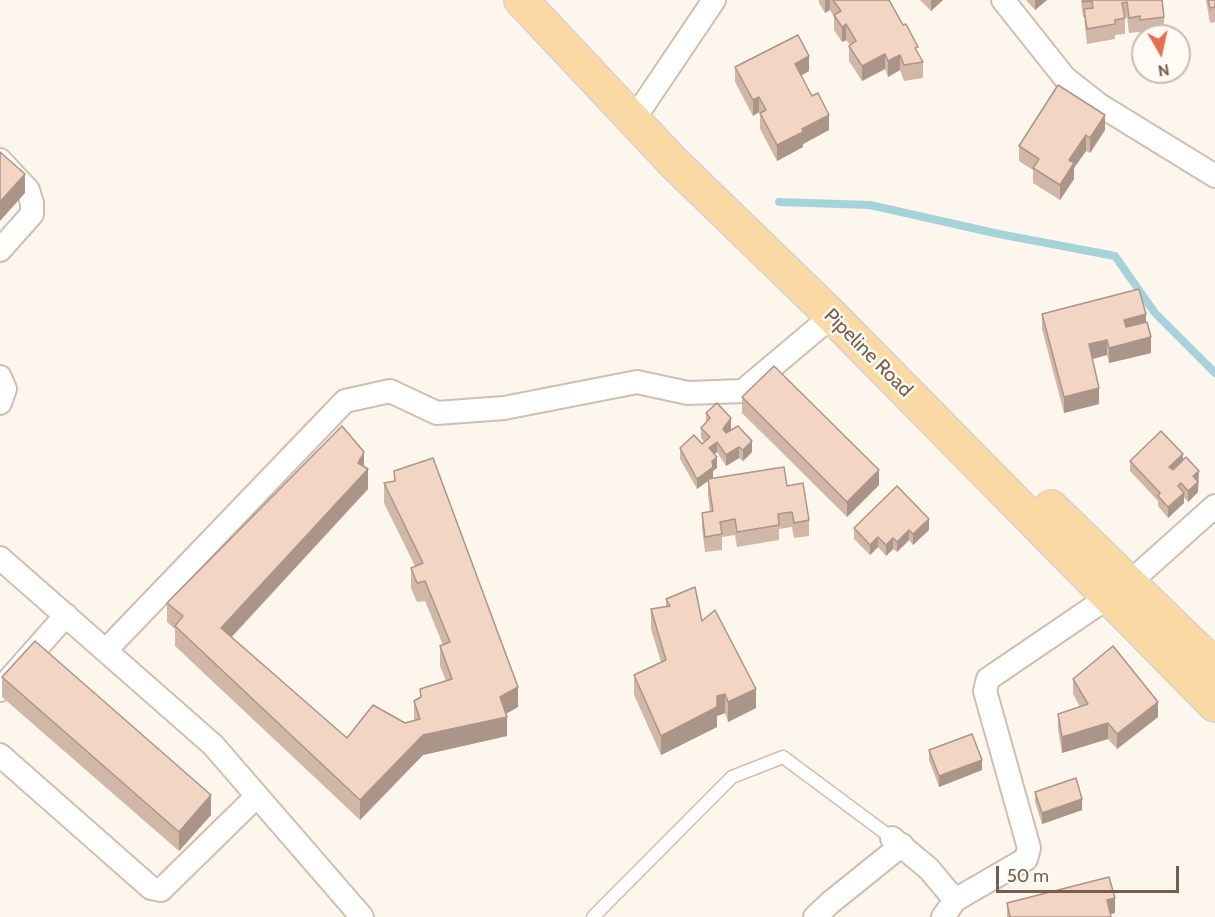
<!DOCTYPE html>
<html>
<head>
<meta charset="utf-8">
<style>
  body { margin:0 }
  #map { position:relative; width:1215px; height:917px; overflow:hidden; background:#fdf6ec; font-family:Cabin,sans-serif }
  canvas { display:block }
  .north { position:absolute; left:1131px; top:24px; width:60px; height:60px; box-sizing:border-box; background:#fffaf3; border:2px solid #cabbb1; border-radius:50%; rotate:171deg; font-size:16px; font-weight:700; line-height:24px; text-align:center; color:#7a5c4d }
  .north::after { content:''; display:block; margin:auto; width:21px; height:27px; background:#e76f51; clip-path:polygon(50% 0,100% 100%,50% 72%,0 100%) }
  .scale { position:absolute; left:996px; top:866px; width:183px; height:27px; box-sizing:border-box; border:3px solid #7a5c4d; border-top:0; padding-left:8px; font-size:18px; line-height:21px; white-space:nowrap; color:#7a5c4d; -webkit-text-stroke:4px #fffaf3; paint-order:stroke }
</style>
</head>
<body>
<div id="map">
<canvas width="1215" height="917"></canvas>
<div class="north">N</div>
<div class="scale">50 m</div>
</div>
<script>
const c = document.querySelector('canvas').getContext('2d');
c.lineJoin = 'round';
const poly = rows => new Path2D(rows.map(r => 'M' + r).join(''));
function stroke(path, color, width, dash) { c.strokeStyle = color; c.lineWidth = width; c.lineCap = dash ? 'butt' : 'round'; c.setLineDash(dash || []); c.stroke(path); }
function fill(path, color) { c.fillStyle = color; c.fill(path, 'evenodd'); }
function write(font, color, halo, rows, align = 'center') {
  c.font = font + ' Cabin,sans-serif'; c.lineWidth = 5; c.setLineDash([]); c.textBaseline = 'middle'; c.strokeStyle = halo; c.fillStyle = color; for (const [text, x, y, turn = 0] of rows) {
    c.save(); c.translate(x, y); c.rotate((+turn || 0) * Math.PI / 180); c.textAlign = isNaN(turn) ? turn : align; if (halo) c.strokeText(text, 0, 0); c.fillText(text, 0, 0); c.restore();
  }
}
const stream = poly([
  [779,202,870,205,999,234,1115,256,1155,313,1215,373]
]);
const service = poly([
  [593,917,732,777,783,757,892,838]
]);
const minor = poly([
  [1003,0,1065,78,1098,104,1215,176],
  [642,107,714,0],
  [0,160,28,190,32,203,32,214,0,250],
  [0,377,5,389,0,403],
  [0,558,213,745,362,917],
  [106,650,345,401,390,391,437,413,504,408,637,382,688,393,743,391,832,316],
  [0,690,66,615],
  [0,755,151,888,161,890,257,796],
  [892,838,929,869,955,900,1026,859,1029,848,985,691,988,679,1129,583,1215,506],
  [815,917,831,902,902,845],
  [943,917,955,900]
]);
const primary = poly([
  [521,0,674,163,832,316,1215,705],
  [1051,507,1215,666]
]);
const wall = poly([
  [819,0,889,0,923,62,923,78,904,81,900,70,888,77,885,69,862,81,849,61,849,46,850,45,846,40,842,42,834,30,834,17,830,10,825,13,819,3],
  [920,0,943,0,931,11],
  [1026,0,1047,0,1035,10],
  [1081,0,1162,0,1164,17,1164,32,1140,36,1140,32,1129,33,1127,17,1125,18,1125,34,1115,35,1115,39,1087,44,1084,17,1083,17],
  [1206,0,1215,0,1215,22,1210,23],
  [735,67,809,71,801,76,829,130,803,144,803,147,777,161,760,129,760,114,759,112,753,116,735,82],
  [1105,130,1090,153,1086,151,1074,168,1074,179,1060,200,1033,183,1033,170,1019,161,1019,146],
  [1042,314,1146,322,1151,353,1109,363,1107,355,1092,359,1099,404,1064,413,1042,329],
  [742,397,879,485,847,517,742,413],
  [706,413,731,429,729,431,752,452,743,461,739,458,726,466,717,452,715,454,717,468,713,471,713,477,711,479,787,486,809,520,809,536,794,538,792,527,779,529,779,540,737,547,735,535,722,537,722,550,705,552,702,528,702,513,710,512,708,495,708,481,697,489,680,459,680,448,702,444,704,442,701,438,701,428,706,423],
  [1183,460,1199,481,1198,482,1198,492,1188,502,1184,497,1184,503,1168,518,1158,506,1158,501,1130,471,1130,461],
  [364,466,368,489,232,637,347,738,414,721,414,701,420,698,420,689,446,681,440,666,440,646,443,645,425,601,417,602,411,588,411,568,415,566,384,503,384,483,394,481,394,471,518,707,506,714,507,736,423,755,360,820,175,646,175,629,167,622,167,603],
  [854,528,929,530,913,545,909,540,897,552,893,549,886,556,878,547,870,555,854,539],
  [666,599,702,621,756,708,728,722,725,713,717,716,717,727,661,755,634,695,634,675,661,662,651,629,651,609,666,606],
  [2,677,211,815,179,851,2,697],
  [1073,679,1158,717,1117,749,1108,739,1062,753,1058,730,1058,714,1080,707,1073,694],
  [929,750,982,770,939,787,929,760],
  [1035,792,1082,810,1042,824,1035,802],
  [1007,903,1115,913,1110,914,1111,917,1007,917]
]);
const shadedWall = poly([
  [825,0,830,0,830,10,825,13],
  [931,0,943,0,931,11],
  [1035,0,1047,0,1035,10],
  [846,24,846,40,842,42,842,27],
  [885,54,885,69,862,81,862,66],
  [900,55,900,70,888,77,888,61],
  [809,56,809,71,795,79,795,64],
  [759,97,759,112,753,116,753,100],
  [829,115,829,130,803,144,803,147,777,161,777,145,802,129],
  [1105,115,1105,130,1090,153,1090,138],
  [1086,135,1086,151,1074,168,1074,179,1060,200,1060,185,1069,160],
  [25,174,25,193,0,221,0,202],
  [1146,314,1146,330,1124,335,1124,320],
  [1151,337,1151,353,1109,363,1109,348],
  [1107,340,1107,355,1089,360,1089,344],
  [1099,388,1099,404,1064,413,1064,397],
  [731,418,731,429,723,439,723,429],
  [752,441,752,452,743,461,743,450],
  [717,442,717,452,709,459,709,448],
  [739,447,739,458,726,466,726,455],
  [364,452,364,472,368,469,368,489,221,648,221,628,358,463],
  [1183,454,1183,465,1169,477,1169,467],
  [717,457,717,468,713,471,713,477,697,489,697,479,712,461],
  [879,470,879,485,847,517,847,502],
  [1199,471,1198,492,1188,502,1188,491,1193,476],
  [1184,493,1184,503,1168,518,1168,507],
  [929,519,929,530,913,545,913,534],
  [909,530,909,540,897,552,897,542],
  [878,537,878,547,870,555,870,545],
  [893,538,893,549,886,556,886,545],
  [518,687,518,707,500,717,500,697],
  [756,689,756,708,728,722,728,702],
  [725,694,725,713,717,716,717,727,661,755,661,736,717,696],
  [1158,702,1158,717,1117,749,1117,734],
  [507,717,507,736,423,755,360,820,360,800,423,735],
  [1108,723,1108,739,1062,753,1062,737],
  [982,760,982,770,939,787,939,776],
  [211,795,211,815,179,851,179,832],
  [1082,799,1082,810,1042,824,1042,813],
  [1115,898,1115,913,1107,915,1107,900]
]);
const building = poly([
  [833,0,889,0,903,25,906,24,918,47,915,48,923,62,904,65,900,55,888,61,885,54,862,66,849,46,856,41,846,24,842,27,834,15,841,11,833,0],
  [1083,0,1162,0,1164,17,1140,20,1140,16,1129,18,1127,2,1122,3,1125,18,1115,20,1115,24,1087,29,1084,9,1093,8,1092,1,1083,2,1083,0],
  [1208,0,1215,0,1215,7,1210,8,1208,0],
  [798,35,809,56,795,64,812,96,818,93,829,115,802,129,803,132,777,145,760,113,766,110,759,97,753,100,735,67,798,35],
  [1058,85,1105,115,1090,138,1086,135,1069,160,1074,163,1060,185,1033,168,1039,159,1019,146,1058,85],
  [0,152,25,174,0,202,0,152],
  [1139,289,1146,314,1124,320,1126,327,1147,322,1151,337,1109,348,1107,340,1089,344,1099,388,1064,397,1042,314,1139,289],
  [774,366,879,470,847,502,742,397,774,366],
  [717,403,731,418,723,429,726,433,738,426,752,441,743,450,739,447,726,455,717,442,709,448,717,457,712,461,713,467,697,479,680,448,694,435,702,444,710,437,701,428,710,418,706,413,717,403],
  [342,426,364,452,358,463,368,469,221,628,347,738,373,705,405,723,420,719,414,701,421,697,420,689,452,679,440,646,450,642,425,581,417,583,411,568,423,563,384,483,395,481,394,471,433,458,518,687,500,697,507,717,423,735,360,800,175,626,183,616,167,603,342,426],
  [1161,431,1183,454,1169,467,1173,470,1186,457,1199,471,1193,476,1198,482,1188,491,1181,483,1178,486,1184,493,1168,507,1158,496,1160,493,1130,461,1161,431],
  [784,467,787,486,803,483,809,520,794,523,792,512,778,514,779,525,737,532,735,519,720,522,722,534,705,537,702,513,713,511,708,479,784,467],
  [897,486,929,519,913,534,909,530,897,542,893,538,886,545,878,537,870,545,854,528,897,486],
  [695,587,702,621,715,610,756,689,728,702,725,694,717,696,717,707,661,736,634,675,666,660,651,609,670,606,666,599,695,587],
  [35,641,211,795,179,832,2,677,35,641],
  [1113,646,1158,702,1117,734,1108,723,1062,737,1058,714,1088,704,1073,679,1113,646],
  [972,734,982,760,939,776,929,750,972,734],
  [1076,778,1082,799,1042,813,1035,792,1076,778],
  [1109,877,1115,898,1107,900,1111,917,1010,917,1007,903,1109,877]
]);
const streetNames = [
  ["Pipeline Road",868,353,45]
];
stroke(stream, '#a5d3da', 8);
stroke(service, '#d1beb0', 15);
stroke(minor, '#d1beb0', 26);
stroke(primary, '#dad1cd', 36);
stroke(service, '#fff', 12);
stroke(minor, '#fff', 22);
stroke(primary, '#fbd9a5', 33);
fill(wall, '#d1b7a8');
fill(shadedWall, '#aa9588');
fill(building, '#f3d5c3');
stroke(building, '#aa9588', 1.5);
write('20px', '#7a5c4d', '#fffaf3', streetNames);
</script>
</body>
</html>
